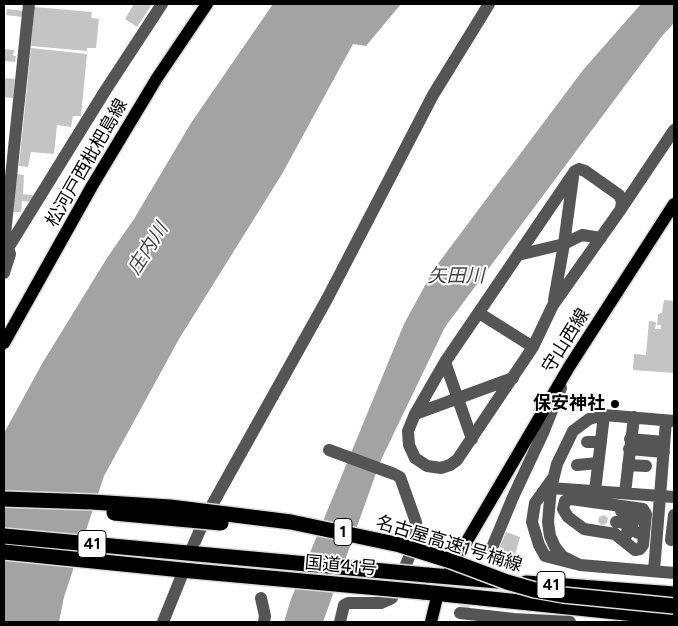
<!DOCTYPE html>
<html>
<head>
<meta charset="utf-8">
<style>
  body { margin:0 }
  #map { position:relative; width:678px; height:626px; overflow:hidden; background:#fff; font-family:Figtree,sans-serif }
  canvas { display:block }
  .frame { position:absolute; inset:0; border:5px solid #000; pointer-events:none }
</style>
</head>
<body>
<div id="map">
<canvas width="678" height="626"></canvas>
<div class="frame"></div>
</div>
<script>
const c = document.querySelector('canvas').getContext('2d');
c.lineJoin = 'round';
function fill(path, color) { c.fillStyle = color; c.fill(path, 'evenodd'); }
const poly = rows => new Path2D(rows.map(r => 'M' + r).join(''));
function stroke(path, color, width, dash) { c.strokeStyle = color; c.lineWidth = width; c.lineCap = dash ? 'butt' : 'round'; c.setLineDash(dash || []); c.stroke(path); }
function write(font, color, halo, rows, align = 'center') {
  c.font = font + ' Figtree,"Noto Sans JP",sans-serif'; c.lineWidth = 4; c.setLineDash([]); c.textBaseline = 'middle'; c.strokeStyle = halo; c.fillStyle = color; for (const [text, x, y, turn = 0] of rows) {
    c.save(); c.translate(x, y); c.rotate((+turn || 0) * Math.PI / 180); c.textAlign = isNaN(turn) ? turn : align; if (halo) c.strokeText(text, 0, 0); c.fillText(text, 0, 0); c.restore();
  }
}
const water = poly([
  [273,4,401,4,366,46,353,44,282,174,179,339,104,476,64,597,59,622,4,622,4,433,43,362,107,258,134,219,191,123],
  [641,4,674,4,674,23,662,36,445,327,380,462,323,622,284,622,291,599,404,324,434,269,583,70]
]);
const building = poly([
  [134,4,152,4,137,27,125,19],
  [34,7,92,12,91,18,99,19,96,48,87,48,87,51,31,46],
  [7,9,23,11,23,17,6,15],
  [31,48,87,54,81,116,73,116,71,127,57,125,54,154,31,152,28,167,19,166],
  [4,49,14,50,13,56,16,56,15,62,4,61],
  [4,78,15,79,13,98,4,97],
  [16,174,24,175,23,194,38,196,33,202,22,201,21,212,12,212],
  [664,300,674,301,674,373,633,370,634,354,646,355,649,321,656,322,655,329,661,329,661,325,657,325,658,314,662,313],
  [604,515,608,518,607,523,602,525,598,522,599,517],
  [506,532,520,537,515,555,513,554,510,561,496,556]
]);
const minorTunnel = poly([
  [463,607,489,555]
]);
const minor = poly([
  [579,169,585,171,619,195,622,201,621,209,553,305,533,347,457,460,450,465,441,468,427,466,415,458,409,445,408,431,415,414,445,362,575,171,579,169],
  [621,209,674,130],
  [4,244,29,4],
  [4,244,8,248,10,254,4,273],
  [8,248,105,91,162,4],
  [518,255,564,244,582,235,601,238],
  [554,300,564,244,573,177],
  [479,313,533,347],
  [445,362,472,439],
  [415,414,513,378],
  [630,439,664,442],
  [587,442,601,442],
  [629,449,664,452],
  [329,450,394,474,400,477,416,522,415,543,392,598,381,603,348,603,344,605,340,622],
  [577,465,598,463],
  [628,465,646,466],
  [553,478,535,503,532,522,539,545,545,556,580,565,674,573],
  [551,488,674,497],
  [595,491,604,415],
  [625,493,634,417],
  [571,499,643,509,646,514,643,545,640,549,635,550,615,534,584,529,568,517,563,509,565,501,571,499],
  [621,511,631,512,635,515,635,519,631,526,632,530,638,533,644,533],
  [616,522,628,523,627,534],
  [671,540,674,515],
  [190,553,207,514,327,299,433,95,489,4],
  [489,555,513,497,543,433,561,388],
  [580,565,562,556,555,547,550,536,548,522,551,488,557,464,573,431,589,419,604,415,674,421],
  [654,571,666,421],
  [261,598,265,616,264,622],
  [460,613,514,619,570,622],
  [163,622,184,570]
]);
const major = poly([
  [4,343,92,186,157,78,207,4],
  [450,570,569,367,674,204],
  [431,622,438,593]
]);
const highway = poly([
  [4,536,198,554],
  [4,552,192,571],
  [427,575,498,581],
  [526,583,674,594],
  [423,592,674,618]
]);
const highwayBridge = poly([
  [4,499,92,502,170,507,291,522,400,545,451,561,507,582,535,590,563,595,674,606],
  [114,513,221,523],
  [198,554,427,575],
  [192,571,423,592]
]);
const markers = [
  [615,404,5,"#000"]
];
const shields = [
  [343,532,18],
  [92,544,28],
  [551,585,28]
];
const shieldNames = [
  ["1",343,532],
  ["41",92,544],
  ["41",551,585]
];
const streetNames = [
  ["松河戸西枇杷島線",87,163,-60],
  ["守山西線",566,341,-58],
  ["名古屋高速1号楠線",449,544,17],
  ["国道41号",341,566,5]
];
const poiNames = [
  ["保安神社",605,404]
];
const waterNames = [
  ["庄内川",148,249,-57],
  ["矢田川",456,276]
];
fill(water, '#a3a3a3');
fill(building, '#c4c4c4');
stroke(minorTunnel, '#d9d9d9', 12, [12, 6]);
stroke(major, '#dbdbdb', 15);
stroke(highway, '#dbdbdb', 18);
stroke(minor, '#555', 12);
stroke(major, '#000', 12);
stroke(highway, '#000', 15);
stroke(highwayBridge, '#dbdbdb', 18, []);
stroke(highwayBridge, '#000', 15);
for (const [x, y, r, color] of markers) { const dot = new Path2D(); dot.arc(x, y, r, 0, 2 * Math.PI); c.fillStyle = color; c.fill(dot); stroke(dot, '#fff', 2); }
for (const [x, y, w] of shields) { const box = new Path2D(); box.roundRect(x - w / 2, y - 13.5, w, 27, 4); c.fillStyle = '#fff'; c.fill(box); stroke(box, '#000', 1); }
write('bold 16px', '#000', null, shieldNames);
write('18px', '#000', '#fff', streetNames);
write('bold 18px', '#000', '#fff', poiNames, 'right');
write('italic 19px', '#444', '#fff', waterNames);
</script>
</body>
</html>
